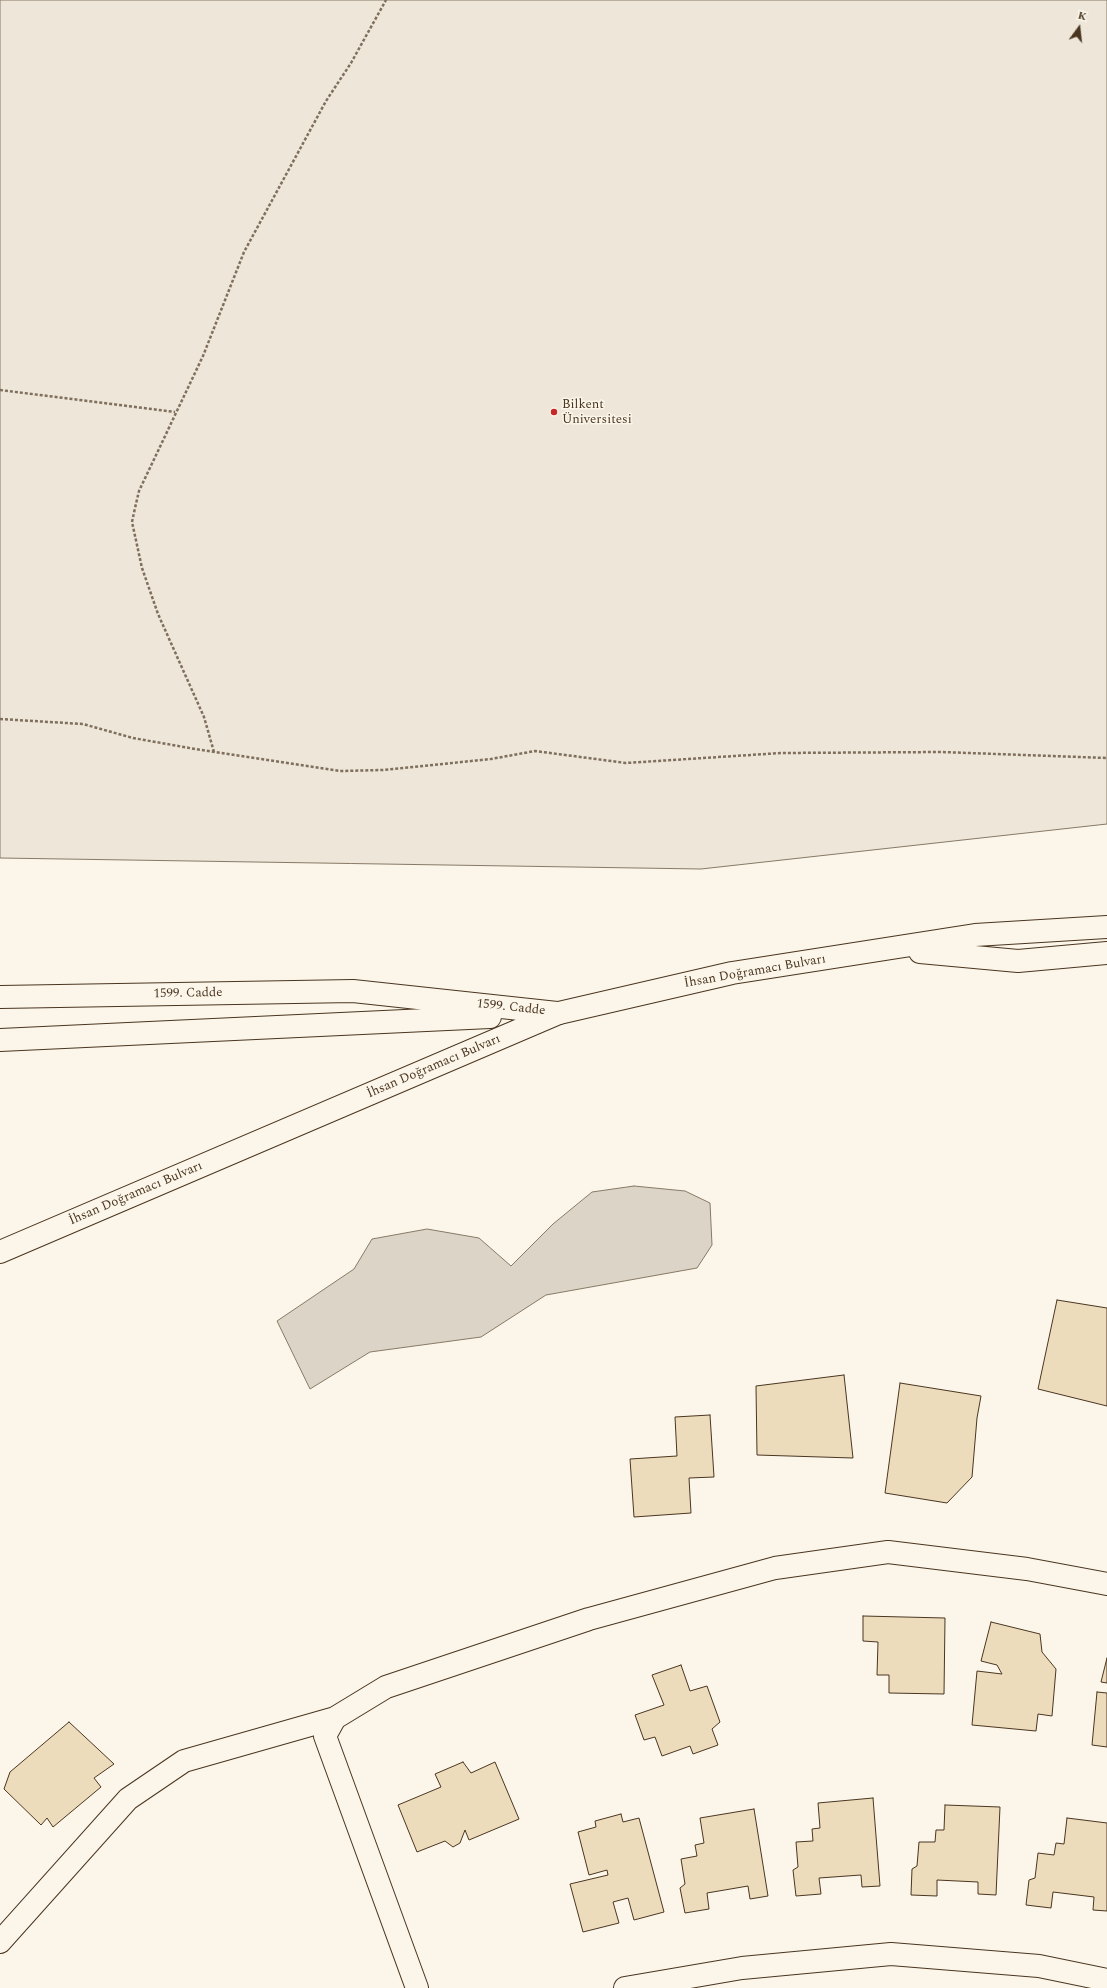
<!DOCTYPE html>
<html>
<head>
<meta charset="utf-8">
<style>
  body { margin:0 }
  #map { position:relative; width:1107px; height:1988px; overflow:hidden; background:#fbf6e9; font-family:Spectral,serif }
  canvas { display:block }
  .north { position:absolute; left:1059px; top:8px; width:40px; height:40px; -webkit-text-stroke:3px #fbf6e9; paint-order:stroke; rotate:15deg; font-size:11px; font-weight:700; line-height:16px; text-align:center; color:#4a3520 }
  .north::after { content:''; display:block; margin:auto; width:14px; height:18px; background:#4a3520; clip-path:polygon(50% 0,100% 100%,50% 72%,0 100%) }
</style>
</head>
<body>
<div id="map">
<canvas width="1107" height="1988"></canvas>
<div class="north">K</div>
</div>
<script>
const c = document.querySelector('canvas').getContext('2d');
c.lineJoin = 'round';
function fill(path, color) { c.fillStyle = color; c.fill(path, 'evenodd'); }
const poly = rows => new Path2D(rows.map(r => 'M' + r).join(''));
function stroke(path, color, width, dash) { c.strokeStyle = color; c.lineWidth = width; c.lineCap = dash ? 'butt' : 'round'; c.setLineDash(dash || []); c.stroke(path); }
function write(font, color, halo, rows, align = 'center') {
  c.font = font + ' Spectral,serif'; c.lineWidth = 3; c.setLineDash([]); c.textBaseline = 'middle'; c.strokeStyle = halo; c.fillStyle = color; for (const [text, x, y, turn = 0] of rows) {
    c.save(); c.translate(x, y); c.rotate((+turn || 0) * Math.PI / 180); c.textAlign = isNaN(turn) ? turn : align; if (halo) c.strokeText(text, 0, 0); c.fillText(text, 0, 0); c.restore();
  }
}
const green = poly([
  [0,0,1107,0,1107,824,701,869,0,858,0,0]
]);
const water = poly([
  [634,1186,685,1191,710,1203,712,1245,697,1268,546,1295,481,1337,370,1352,310,1389,277,1321,354,1269,372,1239,427,1229,479,1238,511,1266,553,1224,592,1192,634,1186]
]);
const building = poly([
  [1057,1300,1107,1308,1107,1406,1038,1389,1057,1300],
  [844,1375,853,1458,757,1455,756,1386,844,1375],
  [900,1383,981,1396,977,1418,972,1477,947,1503,885,1493,900,1383],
  [710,1415,714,1477,689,1478,691,1513,634,1517,630,1459,677,1456,675,1417,710,1415],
  [863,1616,945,1618,944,1694,889,1693,889,1675,877,1675,878,1642,863,1641,863,1616],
  [991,1622,1040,1634,1042,1652,1056,1669,1052,1716,1038,1714,1036,1731,972,1725,977,1671,1002,1674,997,1665,981,1661,991,1622],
  [1107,1658,1107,1683,1101,1682,1107,1658],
  [681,1665,690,1691,707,1686,720,1722,712,1729,718,1745,693,1754,690,1746,662,1756,655,1737,644,1740,635,1715,664,1705,652,1675,681,1665],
  [1097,1692,1107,1693,1107,1747,1092,1745,1097,1692],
  [69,1722,114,1764,94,1778,101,1787,53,1827,47,1818,41,1825,4,1789,10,1772,69,1722],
  [463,1762,471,1773,495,1762,519,1819,469,1840,465,1830,460,1843,453,1847,445,1841,417,1852,398,1805,441,1787,435,1774,463,1762],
  [873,1798,880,1886,862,1887,861,1875,819,1878,821,1894,796,1896,793,1870,798,1867,796,1842,813,1841,812,1829,820,1828,818,1803,873,1798],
  [945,1805,1000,1807,996,1895,978,1894,978,1882,937,1880,937,1896,911,1895,912,1869,917,1866,919,1842,935,1842,936,1830,944,1830,945,1805],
  [754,1809,768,1896,750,1899,748,1886,707,1893,709,1909,685,1913,680,1888,685,1884,681,1859,697,1856,695,1845,704,1843,700,1818,754,1809],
  [621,1814,623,1822,639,1818,664,1912,634,1920,628,1898,613,1902,619,1923,583,1932,570,1884,608,1875,607,1870,589,1875,578,1832,596,1827,595,1821,621,1814],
  [1067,1818,1107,1823,1107,1911,1093,1910,1094,1897,1053,1892,1051,1908,1026,1905,1029,1880,1035,1878,1038,1853,1054,1855,1056,1843,1064,1844,1067,1818]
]);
const path = poly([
  [0,390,175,412],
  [0,719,83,724,133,738,195,749,340,771,383,770,491,759,535,751,626,763,781,753,941,752,1107,758],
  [214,752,204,717,158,614,142,568,132,522,135,508,139,491,203,356,244,252,326,101,351,63,386,0]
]);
const minor = poly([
  [0,1942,128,1799,184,1761,335,1718],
  [417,1988,325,1736,335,1718,386,1687,589,1619,775,1568,888,1552,1027,1569,1107,1584],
  [625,1988,742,1968,891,1954,1039,1966,1107,1980]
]);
const tertiary = poly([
  [0,997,353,991,557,1013],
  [0,1040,490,1017],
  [0,1252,559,1013]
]);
const secondary = poly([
  [920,952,1018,961,1107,953],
  [559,1013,732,973,975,935,1107,927]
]);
const markers = [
  [554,412,4,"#c62828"]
];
const poiNames = [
  ["Bilkent",562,405],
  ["Üniversitesi",562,420]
];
const streetNames = [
  ["İhsan Doğramacı Bulvarı",755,972,-10],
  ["1599. Cadde",188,994,-1],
  ["1599. Cadde",511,1008,6],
  ["İhsan Doğramacı Bulvarı",434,1067,-23],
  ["İhsan Doğramacı Bulvarı",136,1194,-23]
];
fill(green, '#ede6d9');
stroke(green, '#887966', 1);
fill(water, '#dcd4c6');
stroke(water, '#887966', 1);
fill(building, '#ecdcbc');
stroke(building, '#4a3520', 1);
stroke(minor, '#4a3520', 24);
stroke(tertiary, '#4a3520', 24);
stroke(secondary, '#4a3520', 24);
stroke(path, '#7f6f5c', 2.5, [3, 2]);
stroke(minor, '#fbf6e9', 22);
stroke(tertiary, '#fbf6e9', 22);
stroke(secondary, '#fbf6e9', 22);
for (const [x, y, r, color] of markers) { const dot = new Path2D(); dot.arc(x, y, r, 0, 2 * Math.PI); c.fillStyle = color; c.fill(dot); stroke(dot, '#fbf6e9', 1.5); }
write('13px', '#4a3520', '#fbf6e9', poiNames, 'left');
write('13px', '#4a3520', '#fbf6e9', streetNames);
</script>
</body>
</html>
